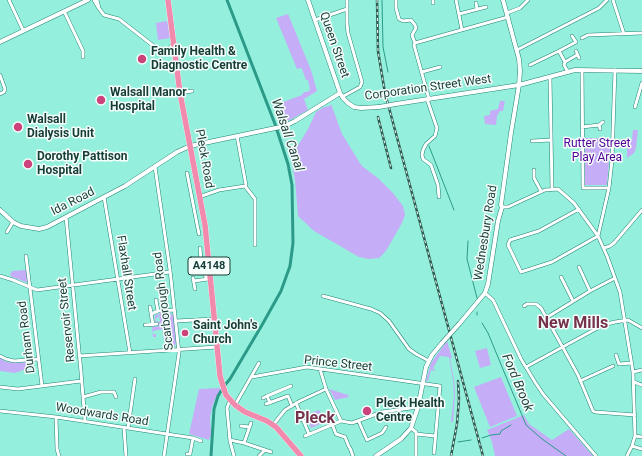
<!DOCTYPE html>
<html>
<head>
<meta charset="utf-8">
<style>
  body { margin:0 }
  canvas { display:block; background:#94f0dc }
</style>
</head>
<body>
<canvas width="642" height="456"></canvas>
<script>
const c = document.querySelector('canvas').getContext('2d');
c.lineJoin = 'round';
function fill(path, color) { c.fillStyle = color; c.fill(path, 'evenodd'); }
const poly = rows => new Path2D(rows.map(r => 'M' + r).join(''));
function stroke(path, color, width, dash) { c.strokeStyle = color; c.lineWidth = width; c.lineCap = dash ? 'butt' : 'round'; c.setLineDash(dash || []); c.stroke(path); }
function write(font, color, halo, rows, align = 'center') {
  c.font = font + ' Roboto,sans-serif'; c.lineWidth = 3; c.setLineDash([]); c.textBaseline = 'middle'; c.strokeStyle = halo; c.fillStyle = color; for (const [text, x, y, turn = 0] of rows) {
    c.save(); c.translate(x, y); c.rotate((+turn || 0) * Math.PI / 180); c.textAlign = isNaN(turn) ? turn : align; if (halo) c.strokeText(text, 0, 0); c.fillText(text, 0, 0); c.restore();
  }
}
const green = poly([
  [288,14,311,70,317,91,304,99,308,110,288,121,279,124,275,111,280,110,283,102,302,95,304,92,308,92,310,89,308,80,306,80,302,69,301,68,297,69,276,18],
  [167,21,170,38,158,40,156,23],
  [500,101,505,101,503,111,500,111,497,116,496,125,485,124,484,116,490,115,490,111,498,109],
  [331,104,342,134,358,160,362,166,379,179,393,193,403,206,405,215,402,223,386,251,379,258,369,259,359,257,314,231,298,216,295,180,291,157,308,129,316,112,324,107,330,106],
  [633,130,638,130,636,148,634,153,627,158,627,141,632,140],
  [585,138,611,138,607,185,585,185],
  [26,270,28,283,27,282,26,282,12,277,10,275,12,271],
  [159,313,166,313,167,323,170,322,169,313,173,315,176,343,174,347,166,348,166,342,163,337,164,336,162,329,153,331,153,334,156,334,156,337,153,337,152,327,162,326,158,326,158,323,155,321,155,315,158,314,159,317,156,318,156,321,160,322],
  [447,341,452,358,450,358,454,380,455,393,453,422,451,422,454,395,453,380,449,357,440,356,433,368,436,371,431,370,428,381,426,381,431,363],
  [487,348,491,365,480,368,475,351],
  [0,358,6,362,17,363,30,362,32,367,15,373,0,371],
  [501,377,517,416,490,427,474,387],
  [220,388,221,390,216,397,212,407,210,418,211,435,209,440,189,434,199,389],
  [329,389,348,395,349,397,335,400],
  [319,410,325,422,311,428,306,415],
  [524,415,529,424,552,440,569,429,593,456,495,456,492,442,487,430]
]);
const stream = poly([
  [382,0,383,47,388,72],
  [429,146,454,210],
  [468,241,467,259,477,298],
  [477,312,477,315],
  [482,323,488,333,526,425,542,439,566,456],
  [482,438,491,435,500,434,501,431,511,425],
  [458,442,471,440]
]);
const canal = poly([
  [225,385,230,379,262,325,281,291,290,266,293,243,292,185,288,164,275,124,227,0],
  [211,456,214,409,218,396,221,391]
]);
const street = poly([
  [9,0,23,30],
  [94,0,98,7,104,15,119,19,160,51,165,53,174,54],
  [97,0,99,8],
  [396,0,396,8,399,19,403,21,411,20,415,25,416,28,412,35,413,38,415,43,414,45,429,99],
  [433,0,433,3],
  [456,0,462,30],
  [613,0,624,34],
  [476,3,477,9],
  [64,11,83,51,83,57],
  [507,13,520,8,528,0],
  [459,14,486,7],
  [315,20,347,9],
  [582,38,588,35,642,33],
  [415,43,508,17],
  [161,50,168,50,173,44],
  [517,50,599,8,607,0],
  [559,51,576,42,572,36],
  [576,51,579,58],
  [530,65,559,51,565,62],
  [582,70,583,188,609,188],
  [422,72,440,67],
  [568,72,564,65,565,62,577,55],
  [0,75,5,89,4,92,0,94],
  [550,78,552,189],
  [180,93,192,91],
  [342,97,360,87,362,82,348,33,347,24,347,0],
  [427,99,437,128,435,136,426,144,423,150,422,155,423,159,431,165,438,185,439,197],
  [635,107,642,83],
  [582,127,599,125],
  [600,129,599,125,603,122],
  [237,136,246,185,245,186],
  [532,141,551,140],
  [155,167,170,270,179,353,164,456],
  [534,170,534,178,541,191],
  [187,173,199,234],
  [104,197,130,353],
  [199,197,219,190,245,186,255,199,255,245],
  [502,207,508,207,545,190,558,189,574,203,598,236,607,256,620,292,633,372,635,436,632,446,627,456],
  [579,209,539,231,510,240,508,245,521,272,552,262,598,236,609,188,612,160,615,70],
  [66,217,81,372,85,421],
  [7,232,13,222],
  [200,248,201,260,204,261],
  [604,248,610,246,614,243,642,210],
  [26,256,42,386],
  [579,267,590,291],
  [0,276,13,280,37,290,170,272],
  [561,277,573,301],
  [193,278,195,289],
  [206,279,204,261,205,259,208,258],
  [194,281,208,279],
  [485,293,493,300,521,359,535,382,543,394,596,456],
  [323,296,371,309,380,313,389,321,409,349,416,354,429,361],
  [156,300,158,311],
  [524,306,527,304,536,304,541,308,578,375,593,411,595,412,635,415],
  [150,307,153,325],
  [151,314,158,311,174,310],
  [546,318,590,291,615,278],
  [176,321,214,319],
  [145,325,157,324],
  [616,355,619,364,632,363],
  [0,356,6,359,14,361,38,359],
  [79,356,217,347],
  [526,367,603,325,615,322,628,320,642,328],
  [320,369,326,389,341,421],
  [633,372,642,370],
  [252,377,307,367,440,386,434,453],
  [580,381,613,366],
  [634,382,642,385],
  [0,387,18,389,81,381],
  [267,396,291,386],
  [83,397,101,392,114,392,116,397],
  [263,398,267,396,270,403],
  [230,400,227,408,230,441,234,456],
  [296,403,309,434],
  [266,404,288,396,292,406],
  [235,405,259,363],
  [0,411,56,417,193,438,201,441],
  [56,417,57,449,59,456],
  [341,421,352,423,382,412,418,407],
  [296,422,302,419],
  [359,422,367,440,382,433,386,427],
  [332,424,336,434,345,437,349,447],
  [273,425,285,410,300,401,326,389],
  [241,426,249,427],
  [124,428,126,456],
  [128,428,135,379],
  [411,428,416,432,416,456],
  [416,434,435,436],
  [305,436,341,421],
  [635,436,642,437],
  [230,440,244,443,271,452],
  [244,443,251,423],
  [632,446,642,449],
  [350,448,353,456],
  [187,454,190,454,193,438],
  [259,456,265,450]
]);
const secondary = poly([
  [308,0,340,93,343,98,348,103,354,107,361,108,379,107],
  [0,42,88,0],
  [396,104,519,85,575,70,642,71],
  [0,210,13,222,21,226,39,229,47,227,125,186,177,152,190,146,285,126,295,121,340,93],
  [460,323,485,293,488,284,498,221,502,207,501,205,511,133,519,85,520,71,519,59,503,0],
  [376,456,401,439,411,428,418,407,426,367,432,355,442,343]
]);
const highway = poly([
  [168,0,180,93,205,225,220,376,223,386,226,395,235,405,245,412,267,421,276,427,301,456]
]);
const rail = poly([
  [377,0,378,51,385,93,483,456],
  [378,117,391,168],
  [451,456,457,424,459,399,458,381]
]);
const secondaryBridge = poly([
  [379,107,396,104],
  [442,343,460,323]
]);
const markers = [
  [142,59,5,"#cc427a"],
  [101,100,5,"#cc427a"],
  [18,127,5,"#cc427a"],
  [28,164,5,"#cc427a"],
  [185,333,4,"#cc427a"],
  [367,411,5,"#cc427a"]
];
const shields = [
  [209,266,42]
];
const shieldNames = [
  ["A4148",209,266]
];
const streetNames = [
  ["Queen Street",334,45,71],
  ["Corporation Street West",428,88,-8],
  ["Pleck Road",204,159,80],
  ["Ida Road",73,202,-27],
  ["Wednesbury Road",486,233,-81],
  ["Flaxhall Street",126,273,81],
  ["Scarborough Road",164,301,-97],
  ["Reservoir Street",67,320,-96],
  ["Durham Road",27,337,-97],
  ["Prince Street",338,364,6],
  ["Woodwards Road",102,415,9]
];
const poiNames = [
  ["Family Health &",151,52],
  ["Diagnostic Centre",151,66],
  ["Walsall Manor",110,93],
  ["Hospital",110,107],
  ["Walsall",27,120],
  ["Dialysis Unit",27,134],
  ["Dorothy Pattison",37,157],
  ["Hospital",37,171],
  ["Saint John's",193,326],
  ["Church",193,340],
  ["Pleck Health",376,404],
  ["Centre",376,418]
];
const parkNames = [
  ["Rutter Street",597,144],
  ["Play Area",597,158]
];
const waterNames = [
  ["Walsall Canal",287,135,71],
  ["Ford Brook",517,383,67]
];
const districtNames = [
  ["New Mills",573,324],
  ["Pleck",315,419]
];
fill(green, '#c5adf7');
stroke(stream, '#2c9a88', 1);
stroke(canal, '#2c9a88', 3);
stroke(street, '#208474', 4);
stroke(secondary, '#208474', 5);
stroke(highway, '#fff', 6);
stroke(street, '#fff', 3);
stroke(secondary, '#fff', 4);
stroke(highway, '#f18aad', 5.5);
stroke(rail, '#2b5b51', 2.5);
stroke(rail, '#f6fefc', 1, [3]);
stroke(secondaryBridge, '#208474', 5, []);
stroke(secondaryBridge, '#fff', 4);
for (const [x, y, r, color] of markers) { const dot = new Path2D(); dot.arc(x, y, r, 0, 2 * Math.PI); c.fillStyle = color; c.fill(dot); stroke(dot, '#f6fefc', 1.5); }
for (const [x, y, w] of shields) { const box = new Path2D(); box.roundRect(x - w / 2, y - 9, w, 18, 3); c.fillStyle = '#f6fefc'; c.fill(box); stroke(box, '#153c35', 1); }
write('bold 11px', '#153c35', null, shieldNames);
write('12px', '#153c35', '#f6fefc', streetNames);
write('bold 12px', '#153c35', '#f6fefc', poiNames, 'left');
write('12px', '#520096', '#f6fefc', parkNames);
write('italic 13px', '#20403a', '#f6fefc', waterNames);
write('bold 16px', '#76314b', '#f6fefc', districtNames);
</script>
</body>
</html>
